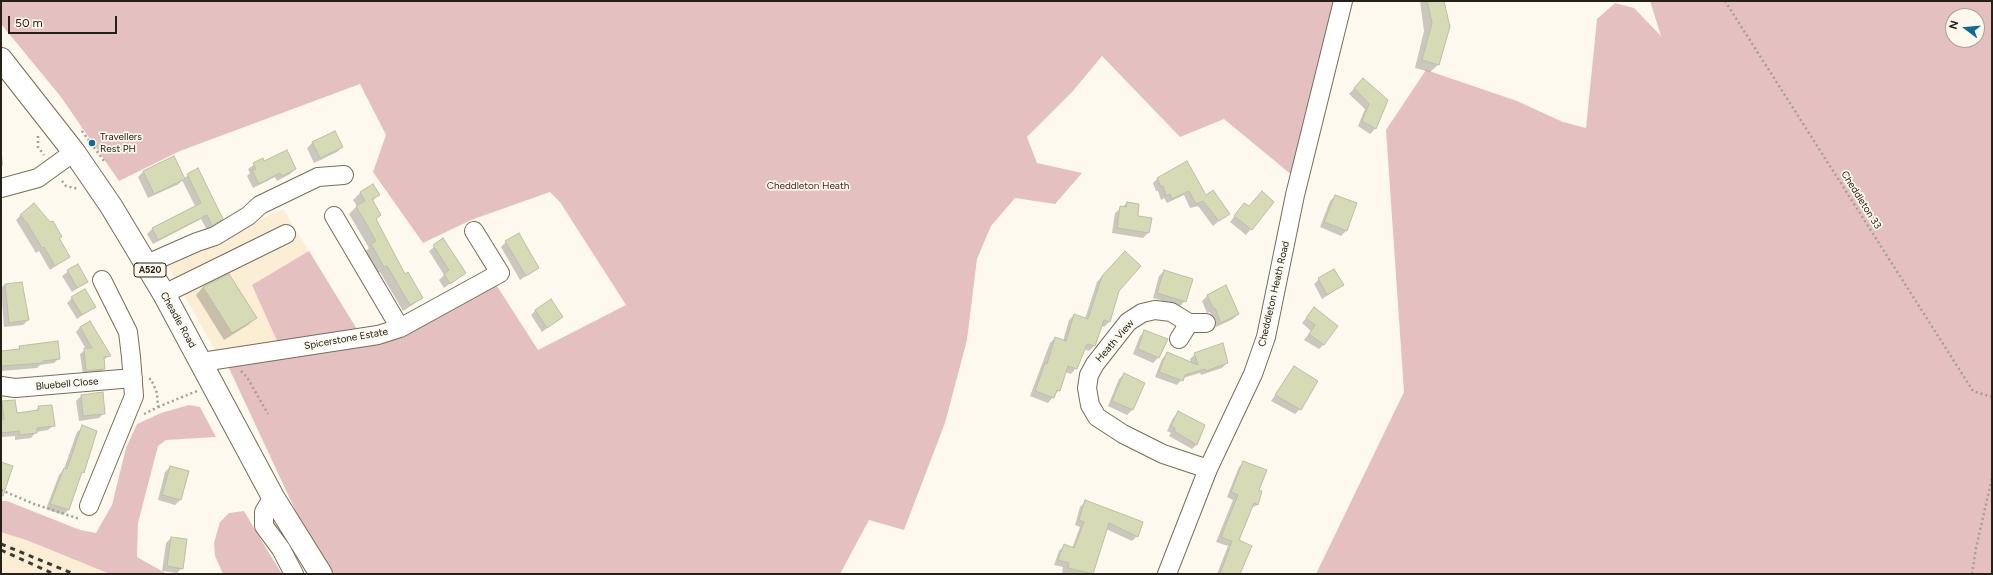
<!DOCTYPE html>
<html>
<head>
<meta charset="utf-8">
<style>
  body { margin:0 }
  #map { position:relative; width:1993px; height:575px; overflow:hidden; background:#fef9ee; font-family:Figtree,sans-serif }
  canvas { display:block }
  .frame { position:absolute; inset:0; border:2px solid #262118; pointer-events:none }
  .north { position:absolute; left:1945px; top:8px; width:40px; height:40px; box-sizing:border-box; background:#fef9ee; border:1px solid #a8a398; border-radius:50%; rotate:286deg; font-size:11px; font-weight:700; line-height:16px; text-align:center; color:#262118 }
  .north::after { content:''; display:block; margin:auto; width:14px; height:18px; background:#0a6c9a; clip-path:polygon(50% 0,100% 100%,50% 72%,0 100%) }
  .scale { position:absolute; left:8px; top:16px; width:109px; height:18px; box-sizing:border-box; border:2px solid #262118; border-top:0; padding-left:5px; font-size:12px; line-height:14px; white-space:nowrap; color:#262118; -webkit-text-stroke:3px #fef9ee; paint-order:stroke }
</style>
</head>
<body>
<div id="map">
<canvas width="1993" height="575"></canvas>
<div class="frame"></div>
<div class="north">N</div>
<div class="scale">50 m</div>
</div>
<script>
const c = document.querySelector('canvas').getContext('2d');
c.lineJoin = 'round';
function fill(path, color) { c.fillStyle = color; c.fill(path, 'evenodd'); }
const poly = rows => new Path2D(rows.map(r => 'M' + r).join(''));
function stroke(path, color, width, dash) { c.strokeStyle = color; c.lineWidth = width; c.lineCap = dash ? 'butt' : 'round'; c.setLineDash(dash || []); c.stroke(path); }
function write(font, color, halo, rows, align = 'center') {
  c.font = font + ' Figtree,sans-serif'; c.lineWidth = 3.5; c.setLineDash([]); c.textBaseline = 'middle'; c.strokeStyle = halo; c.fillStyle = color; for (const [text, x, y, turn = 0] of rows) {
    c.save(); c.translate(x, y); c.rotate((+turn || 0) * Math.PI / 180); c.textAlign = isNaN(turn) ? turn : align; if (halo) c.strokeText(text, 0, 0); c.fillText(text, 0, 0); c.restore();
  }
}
const built = poly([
  [283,209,358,331,216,352,166,263],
  [1,507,148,574,1,574]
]);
const green = poly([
  [1,1,1336,1,1293,176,1224,119,1180,137,1102,56,1073,91,1027,137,1037,163,1082,173,1055,204,1015,198,991,226,977,259,967,340,945,423,904,530,869,520,840,574,334,574,305,531,228,366,327,351,495,283,538,350,626,305,560,202,550,192,471,220,423,243,373,172,386,135,360,84,180,151,119,181,61,97,1,24],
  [1650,1,1992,1,1992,574,1316,574,1404,392,1386,130,1426,70,1517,101,1563,122,1586,128,1597,19,1615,3,1634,8,1661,36],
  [1953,16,1977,16,1977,40,1953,40],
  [309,251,358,331,278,343,252,285],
  [189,405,200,407,216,437,166,440,158,446,138,523,137,557,167,574,110,574,29,541,1,532,1,501,7,501,80,530,96,533,112,505,126,448,137,424,161,413],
  [244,511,258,535,282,574,223,574,215,556,214,543,220,522,229,513]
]);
const shadow = poly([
  [1420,1,1443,1,1438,65,1430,72,1415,68,1424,31],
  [1358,84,1387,100,1375,129,1370,134,1358,126,1365,109,1349,94],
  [335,132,342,147,337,152,314,163,307,148,312,143],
  [1,144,3,165,1,167],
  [173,157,184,178,198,170,222,219,207,230,201,219,153,244,147,234,152,229,195,206,182,180,179,184,148,198,138,177,143,172],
  [262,159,263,162,295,169,290,174,277,181,275,177,253,188,247,176,250,173,248,169],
  [1158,178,1206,196,1228,213,1213,226,1198,206,1190,208,1184,195,1167,203,1164,198,1161,200,1158,191,1156,191,1153,183],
  [373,185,378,195,372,201,380,215,375,220,405,275,421,298,414,304,403,311,380,272,377,273,365,252,369,248,349,214,357,206,353,200,360,193],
  [1335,196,1355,204,1346,231,1341,236,1320,227,1330,201],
  [1273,202,1246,235,1230,222,1244,204,1248,207],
  [1127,203,1148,233,1143,238,1112,233,1115,213],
  [21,215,61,236,58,239,69,257,50,270,39,251,36,253,16,220],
  [443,240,465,272,444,288,439,280,444,275,429,251],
  [506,242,538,268,520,280,501,247],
  [1120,257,1118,291,1109,322,1104,327,1101,326,1094,346,1089,351,1083,349,1076,368,1071,374,1065,372,1059,390,1048,403,1030,396,1050,343,1055,338,1063,341,1069,320,1074,315,1085,319,1097,282],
  [77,265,87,282,72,292,62,276],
  [1164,271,1185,301,1180,306,1153,298,1159,276],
  [1319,279,1343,285,1322,299,1314,284],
  [22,283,28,320,23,325,4,327,1,288,4,285],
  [1225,286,1238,314,1233,319,1216,327,1210,312,1207,313,1202,301,1207,296],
  [203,287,256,318,248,325,224,340,196,295],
  [72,298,94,307,77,319,67,303],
  [1314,309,1324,344,1319,349,1304,340,1311,331,1302,323],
  [536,310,562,317,542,332,531,315],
  [80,327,109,356,103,360,104,369,100,373,83,375,80,354,86,349,76,332],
  [1145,331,1166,340,1158,358,1153,363,1133,354,1140,336],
  [57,342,59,358,54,363,40,365,37,368,1,371,1,352],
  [1167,353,1191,363,1190,359,1195,354,1227,363,1222,368,1201,375,1200,373,1183,378,1177,385,1155,377,1162,359],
  [1294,368,1300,409,1295,414,1271,401],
  [1124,374,1143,383,1132,410,1127,415,1108,406,1119,379],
  [82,395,104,413,99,418,79,421,76,401],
  [3,402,16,414,34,412,39,407,54,425,48,430,36,432,31,438,15,440,15,436,1,437,1,404],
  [1178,413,1197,444,1192,449,1169,436,1171,433,1167,431,1173,418],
  [83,427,83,472,79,476,68,510,63,515,46,509,59,475,64,469,77,432],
  [1244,462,1257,491,1261,492,1257,505,1250,509,1237,540,1239,574,1217,574,1228,546,1216,542,1233,500,1227,497,1239,467],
  [170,467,187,472,180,500,175,505,158,500,165,472],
  [1085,502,1137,536,1132,541,1106,529,1091,574,1062,574,1063,567,1054,565,1059,551,1064,546,1072,548,1080,527,1075,525,1080,507],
  [171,538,182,568,177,573,162,571,166,543]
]);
const building = poly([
  [1427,1,1444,1,1450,27,1439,65,1422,60,1432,23,1427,1],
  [1363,78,1388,100,1376,129,1362,121,1369,104,1354,88,1363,78],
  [335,131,343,147,320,158,312,142,335,131],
  [287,150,296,169,282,176,280,173,259,184,252,170,256,169,253,163,263,158,264,161,287,150],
  [174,156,185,179,154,194,143,171,174,156],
  [1187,161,1206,195,1213,190,1230,214,1219,221,1203,201,1196,204,1189,191,1172,199,1170,194,1166,196,1163,186,1161,187,1157,178,1187,161],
  [198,168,223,219,212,226,207,215,158,240,152,228,201,203,187,174,198,168],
  [373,184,380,195,372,199,381,215,376,219,405,274,408,272,423,298,410,305,387,266,384,267,371,244,376,241,356,206,365,201,360,192,373,184],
  [1262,191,1274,202,1252,230,1234,216,1244,203,1249,206,1262,191],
  [1335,195,1357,203,1347,231,1324,222,1335,195],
  [1127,202,1139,204,1138,216,1152,218,1149,233,1117,228,1120,206,1126,207,1127,202],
  [34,203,50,222,53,221,62,237,59,238,70,257,55,266,44,247,42,248,27,223,20,215,34,203],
  [519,233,539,268,526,276,505,241,519,233],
  [443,238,466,273,450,284,444,274,449,270,433,245,443,238],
  [1125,251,1141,266,1119,291,1110,322,1104,320,1095,346,1087,344,1077,369,1068,366,1060,391,1057,390,1054,398,1035,391,1045,363,1047,364,1055,337,1066,341,1074,314,1088,319,1102,276,1125,251],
  [78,264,88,282,77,288,67,270,78,264],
  [1334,269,1344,285,1327,295,1318,278,1334,269],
  [1164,270,1193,279,1186,302,1157,293,1164,270],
  [229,274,257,318,232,333,203,287,229,274],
  [22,282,29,320,9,323,5,284,22,282],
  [1226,285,1239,314,1221,323,1215,308,1213,308,1207,295,1226,285],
  [85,289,96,307,82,315,71,297,85,289],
  [551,299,563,317,547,328,535,310,551,299],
  [1314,307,1338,326,1324,345,1309,334,1315,325,1306,318,1314,307],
  [90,321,111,356,104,357,105,369,86,371,84,348,92,348,80,327,90,321],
  [1144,330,1168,339,1159,358,1138,349,1144,330],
  [58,341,60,359,43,361,43,363,1,366,1,351,20,349,19,346,58,341],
  [1223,343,1228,363,1206,371,1205,369,1185,375,1183,381,1159,372,1167,352,1198,365,1194,353,1223,343],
  [1294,366,1318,381,1301,410,1275,395,1294,366],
  [1124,373,1145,383,1133,410,1112,401,1124,373],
  [103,392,105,414,83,416,81,395,103,392],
  [15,400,17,413,39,410,38,406,52,405,55,426,37,428,37,433,20,435,19,431,1,433,1,419,4,419,2,401,15,400],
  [1178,411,1205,425,1197,445,1174,431,1175,428,1171,426,1178,411],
  [82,425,97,431,84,473,82,472,69,510,50,504,64,468,67,469,82,425],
  [1243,461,1267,470,1259,490,1262,491,1258,505,1254,503,1239,540,1252,546,1240,574,1220,574,1232,541,1221,537,1238,495,1231,492,1243,461],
  [1,462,13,466,3,496,1,496,1,462],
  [170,466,189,471,181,500,162,495,170,466],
  [1085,500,1143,522,1138,537,1109,523,1093,574,1068,568,1069,563,1058,560,1064,544,1074,548,1084,522,1079,520,1085,500],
  [171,537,187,539,183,569,167,566,171,537]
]);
const path = poly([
  [1725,1,1973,391,1992,397],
  [82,131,104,161],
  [38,136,38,147,44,155],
  [62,181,66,186,78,189],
  [241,371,247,377,268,414],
  [158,407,197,391],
  [144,414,158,407,157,393,151,379,149,379],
  [1,490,34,504,80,519],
  [1972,574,1976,548,1992,478]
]);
const minor = poly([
  [1,188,38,178,74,152],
  [334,216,400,328],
  [147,264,197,242,215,236,248,216,260,205,318,177,344,175],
  [164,294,286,234],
  [1189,323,1171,312,1155,310,1142,313,1128,322,1095,364,1089,375,1087,388,1090,405,1097,417,1123,434,1163,454,1208,469],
  [1179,339,1189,323,1206,323],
  [202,362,378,335,400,328,500,273,474,231],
  [1,386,15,388,133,378],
  [273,497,264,512,264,526,281,549,294,574],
  [89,506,134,396,131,357,128,332,102,280],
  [1167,574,1208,469,1253,374,1266,337,1295,195,1343,1]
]);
const highway = poly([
  [1,59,74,152,111,206,164,294,273,497,321,574]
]);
const rail = poly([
  [1,544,74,574],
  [1,550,54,574]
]);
const markers = [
  [92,143,4,"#0a6c9a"]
];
const shields = [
  [150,270,32]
];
const shieldNames = [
  ["A520",150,270]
];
const poiNames = [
  ["Travellers",100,137],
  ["Rest PH",100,149]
];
const parkNames = [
  ["Cheddleton Heath",808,186]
];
const streetNames = [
  ["Cheddleton 33",1861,200,58],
  ["Cheddleton Heath Road",1274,294,-77],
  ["Cheadle Road",178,320,61],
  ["Spicerstone Estate",346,339,-10],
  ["Heath View",1115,341,-49],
  ["Bluebell Close",67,384,-5]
];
fill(built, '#fceed4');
fill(green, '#e4c1c0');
fill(shadow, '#0003');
fill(building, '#d6dbb5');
stroke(building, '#bbbfa4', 1);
stroke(minor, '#796d56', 20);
stroke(highway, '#796d56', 24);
stroke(path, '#a49f95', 2.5, [2, 3]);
stroke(minor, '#fff', 18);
stroke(highway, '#fff', 22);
stroke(rail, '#3e3930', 3, [5, 5]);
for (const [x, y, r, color] of markers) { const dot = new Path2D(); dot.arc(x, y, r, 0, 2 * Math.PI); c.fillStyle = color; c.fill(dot); stroke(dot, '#fef9ee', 1.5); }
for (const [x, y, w] of shields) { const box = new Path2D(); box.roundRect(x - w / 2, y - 7, w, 14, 3); c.fillStyle = '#fef9ee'; c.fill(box); stroke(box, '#262118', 1); }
write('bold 9px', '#262118', null, shieldNames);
write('10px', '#262118', '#fef9ee', poiNames, 'left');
write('10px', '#4f1a1c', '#fef9ee', parkNames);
write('10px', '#262118', '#fef9ee', streetNames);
</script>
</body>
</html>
